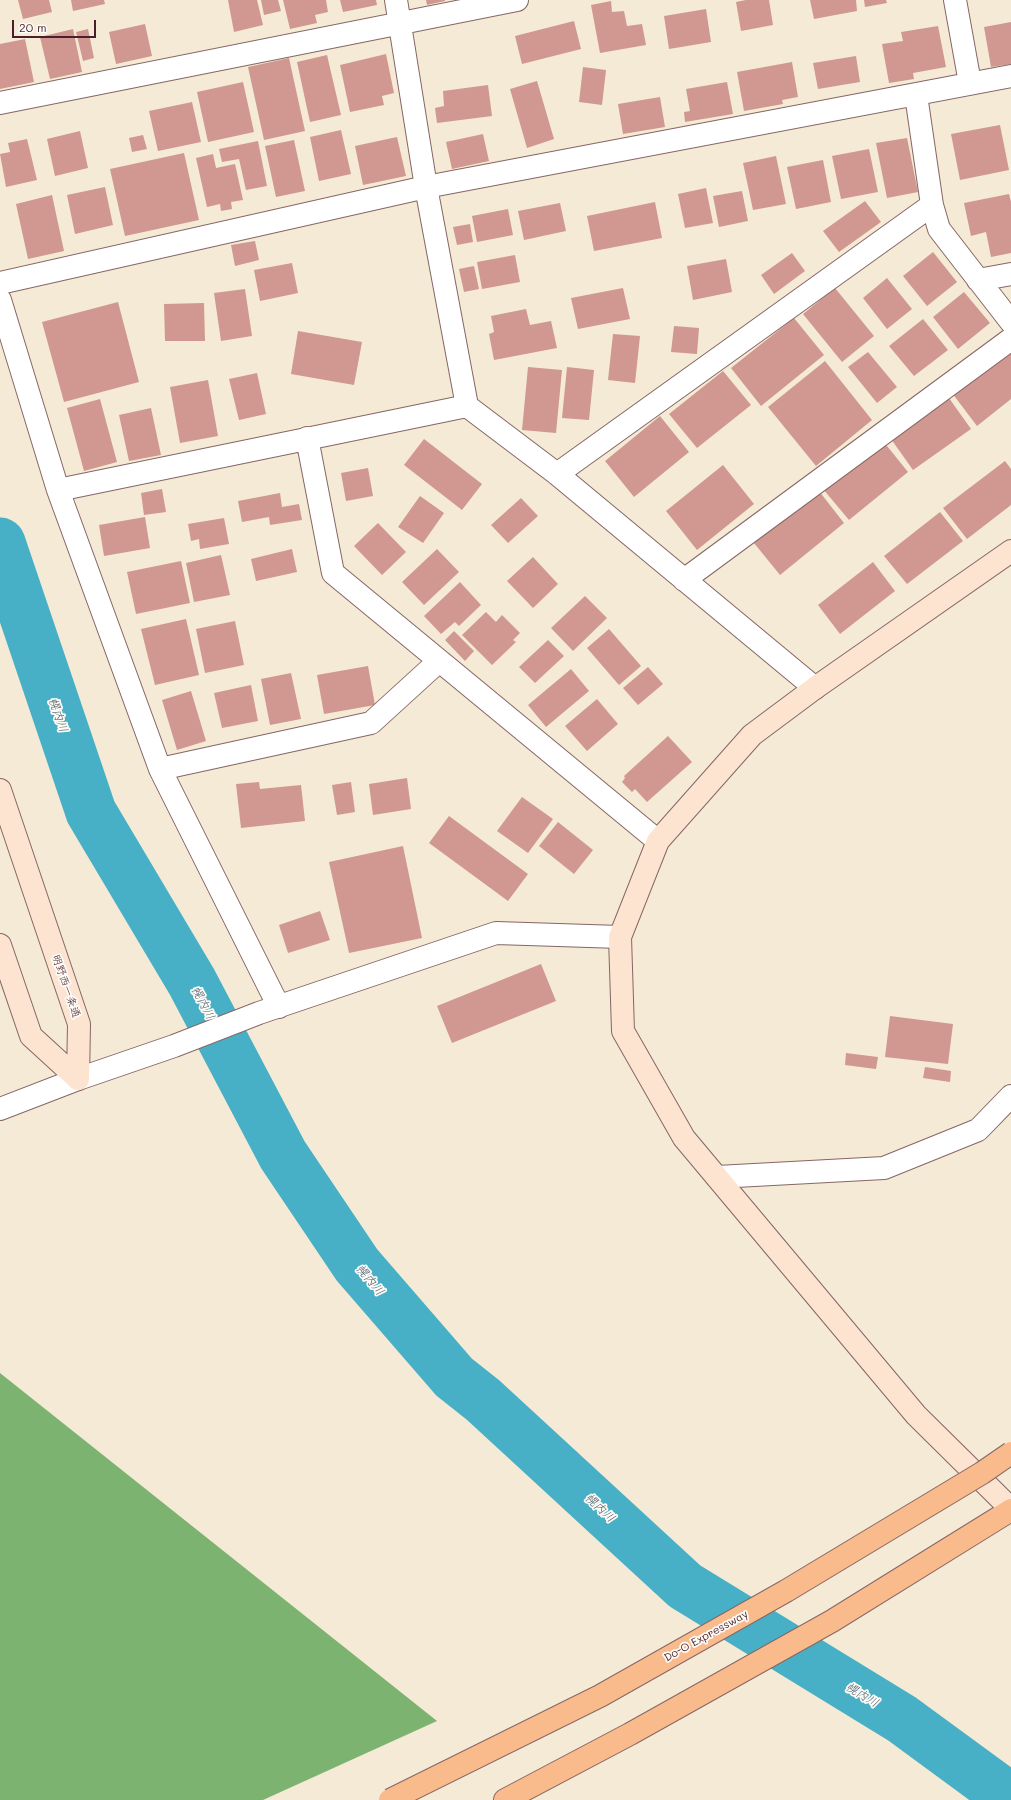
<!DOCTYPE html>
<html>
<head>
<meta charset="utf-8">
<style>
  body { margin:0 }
  #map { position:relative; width:1011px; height:1800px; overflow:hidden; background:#f5ead5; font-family:Mali,sans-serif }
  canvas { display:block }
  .scale { position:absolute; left:12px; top:20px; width:84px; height:18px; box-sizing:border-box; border:2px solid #4a1f2b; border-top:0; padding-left:5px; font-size:12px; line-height:14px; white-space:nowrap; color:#4a1f2b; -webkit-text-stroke:3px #fdfcf7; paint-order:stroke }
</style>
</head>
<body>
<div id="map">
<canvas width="1011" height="1800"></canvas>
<div class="scale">20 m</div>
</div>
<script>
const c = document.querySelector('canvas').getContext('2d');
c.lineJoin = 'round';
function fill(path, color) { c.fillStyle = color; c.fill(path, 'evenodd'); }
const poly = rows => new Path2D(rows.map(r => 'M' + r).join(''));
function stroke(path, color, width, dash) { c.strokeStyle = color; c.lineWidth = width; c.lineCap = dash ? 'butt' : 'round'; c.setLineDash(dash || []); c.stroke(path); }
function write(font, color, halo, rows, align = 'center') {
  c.font = font + ' Mali,"Klee One",sans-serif'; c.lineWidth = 3.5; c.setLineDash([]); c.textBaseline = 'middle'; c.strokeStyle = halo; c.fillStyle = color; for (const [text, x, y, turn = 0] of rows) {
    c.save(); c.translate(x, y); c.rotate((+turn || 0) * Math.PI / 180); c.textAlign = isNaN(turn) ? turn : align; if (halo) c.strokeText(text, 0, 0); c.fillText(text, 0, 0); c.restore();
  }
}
const forest = poly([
  [0,1373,437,1721,263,1800,0,1800]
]);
const river = poly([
  [0,543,91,812,192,982,283,1155,357,1265,454,1377,483,1400,685,1586,902,1719,1011,1799]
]);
const building = poly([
  [18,0,49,0,52,12,23,19],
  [71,0,104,0,105,4,73,11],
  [228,0,257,0,263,25,234,32],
  [261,0,278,0,281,11,264,15],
  [283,0,326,0,328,12,315,15,317,23,290,29],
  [340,0,376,0,377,5,343,12],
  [426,0,445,0,445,1,427,5],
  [746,0,769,0,773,25,741,31,736,2],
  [810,0,856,0,857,11,814,19],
  [864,0,886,0,887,3,865,7],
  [611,1,612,12,624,11,627,26,642,24,646,45,600,53,591,5],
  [706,9,711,42,669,49,664,16],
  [574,21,581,49,522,64,515,36],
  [1011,22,1011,64,991,67,984,27],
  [145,24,152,56,116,64,109,32],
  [938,26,946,67,913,73,914,79,889,83,882,44,903,41,901,32],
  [73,29,82,72,50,79,40,37],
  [88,29,94,58,83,61,76,32],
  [25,39,34,82,0,89,0,44],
  [386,54,394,93,382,96,384,105,350,112,340,65],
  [327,55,341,115,310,122,297,62],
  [856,56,860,82,818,89,813,63],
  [289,58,305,131,264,140,248,67],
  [792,62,798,97,782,100,783,104,744,111,737,72],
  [583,67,606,70,602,105,579,102],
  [537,81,554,139,527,148,510,89],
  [243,82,254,132,208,142,197,92],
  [727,82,733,114,685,122,684,112,690,111,686,89],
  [488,85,492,116,437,123,435,108,444,106,443,91],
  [660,97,665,127,623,134,618,104],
  [192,102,201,142,158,151,149,111],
  [1000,125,1009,170,960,180,951,134],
  [341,130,351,174,319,181,310,137],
  [80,131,88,168,55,176,47,139],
  [483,134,489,161,452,169,446,142],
  [143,135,147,149,132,152,129,138],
  [397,137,406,176,363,185,355,146],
  [907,138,918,192,887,198,876,143],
  [27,139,37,180,6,187,0,154,10,152,8,143],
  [294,140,305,191,276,197,265,146],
  [258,141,267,186,246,190,239,159,222,162,219,149],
  [869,149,878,192,841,199,832,156],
  [184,153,199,220,125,236,110,169],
  [213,154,216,168,235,164,243,200,231,202,232,209,221,211,220,204,207,207,196,158],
  [776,156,786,204,753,210,743,163],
  [823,160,831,202,796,209,787,167],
  [105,187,113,225,75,234,67,195],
  [706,188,713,223,685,228,678,194],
  [742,191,748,221,719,227,713,196],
  [1009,194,1011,202,1011,253,991,257,986,232,971,236,964,203],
  [52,195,64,251,28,259,16,204],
  [865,201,881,222,839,252,823,231],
  [655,202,662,238,594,251,587,216],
  [560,203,566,231,524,240,518,211],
  [508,209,513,235,477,242,472,216],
  [470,224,473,242,457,245,453,227],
  [255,241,259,260,235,266,231,245],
  [933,252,957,282,927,306,903,276],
  [792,253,805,271,774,294,761,275],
  [515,255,520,282,482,289,477,262],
  [726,259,732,292,693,300,687,266],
  [292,263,298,293,260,301,254,270],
  [474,266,479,289,464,292,459,269],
  [887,278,912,309,887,329,863,298],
  [623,288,630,319,578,329,571,298],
  [835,288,874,336,842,362,803,314],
  [245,289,252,336,221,341,214,293],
  [964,292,990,323,958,349,933,317],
  [118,302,139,382,64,402,42,322],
  [204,303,205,341,165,341,164,304],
  [526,309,530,325,551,321,557,348,494,360,489,334,494,332,491,316],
  [794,318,824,355,761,406,731,368],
  [923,319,948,350,914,376,889,346],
  [674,326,699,328,697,354,671,352],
  [298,331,362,342,354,385,291,374],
  [613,334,640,336,635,383,608,380],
  [1009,350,1011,353,1011,399,977,426,952,393],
  [868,352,897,387,877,403,848,367],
  [825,361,872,420,816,466,768,407],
  [528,367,562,370,556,433,522,430],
  [567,367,594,370,589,420,562,418],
  [723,371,751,405,697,448,669,414],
  [257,373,266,414,239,420,229,379],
  [208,380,218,436,180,443,170,387],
  [949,398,971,429,913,470,891,439],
  [100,399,117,462,84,471,67,408],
  [151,408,161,455,129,461,119,415],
  [660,416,689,452,634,497,605,461],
  [424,439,482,484,462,510,404,465],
  [883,441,908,472,849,520,823,489],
  [1005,461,1011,469,1011,505,967,539,943,508],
  [723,465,754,504,697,550,666,511],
  [368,468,373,496,346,501,341,473],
  [162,489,166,512,144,515,141,493],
  [819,491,844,523,780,575,754,543],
  [280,493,282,507,299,504,302,520,270,525,269,517,242,522,238,501],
  [420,496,444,513,423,543,398,527],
  [521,498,538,516,508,543,491,525],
  [940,512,963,541,907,584,884,556],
  [145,517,150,548,104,556,99,525],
  [224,518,229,544,200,549,199,539,191,541,188,524],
  [378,523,406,552,382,575,354,546],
  [292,549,297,572,256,581,251,559],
  [437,549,459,572,424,605,402,582],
  [221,555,230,595,194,602,186,563],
  [533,557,558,584,533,608,507,581],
  [181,561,190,603,136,614,127,572],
  [873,562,895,591,840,634,818,605],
  [460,582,481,605,459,626,455,622,441,634,424,616],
  [585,596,607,618,573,651,551,628],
  [486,612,496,622,502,615,520,633,513,640,516,642,492,665,462,635],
  [186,619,199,675,155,685,141,629],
  [235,621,244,665,205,673,196,629],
  [609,629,641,666,619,685,587,648],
  [454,631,474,651,465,661,445,640],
  [548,640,564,656,535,683,519,667],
  [368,666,375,705,324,714,317,675],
  [648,667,663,684,638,705,623,688],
  [571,669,589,691,546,727,528,705],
  [291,673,301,719,270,725,261,679],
  [251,685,258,721,222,728,214,693],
  [191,691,206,741,177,750,162,700],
  [597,699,618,724,587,751,565,726],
  [668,736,692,762,647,802,635,789,632,792,622,782,625,778,624,776],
  [407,778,411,809,373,815,369,784],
  [259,782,260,789,301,785,305,821,241,828,236,784],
  [351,782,355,812,337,815,332,785],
  [522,797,553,819,528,853,497,831],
  [449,816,528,874,508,901,429,843],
  [558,822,593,850,574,874,539,846],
  [403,846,422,938,349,953,329,862],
  [320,911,330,940,288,953,279,925],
  [541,964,556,1001,452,1043,437,1006],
  [890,1016,953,1024,948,1064,885,1057],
  [846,1053,878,1057,876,1069,845,1065],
  [925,1067,951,1071,950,1082,923,1078]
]);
const street = poly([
  [396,0,426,187,467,406,557,474,815,688],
  [955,0,970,83],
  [916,95,932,205,939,229,1011,322],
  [0,103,517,0],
  [978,280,1011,274],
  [0,283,426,187,1011,76],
  [0,300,58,490,160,769,279,1007],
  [307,438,333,573,658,841],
  [557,474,932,205],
  [58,490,467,406],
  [684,580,1011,339],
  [160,769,371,723,439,661],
  [0,1109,78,1079,174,1046,259,1013,496,933,620,937],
  [717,1177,884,1168,978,1130,1011,1096]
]);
const secondary = poly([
  [1011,551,815,688,752,735,658,841,620,937,623,1031,684,1138,916,1415,1011,1509],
  [0,790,79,1024,78,1079],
  [0,945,31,1036,78,1079]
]);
const highway = poly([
  [505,1800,630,1734,832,1621,1011,1510]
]);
const highwayBridge = poly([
  [390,1800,600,1696,786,1591,982,1473,1011,1453]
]);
const streetNames = [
  ["明野西一条通",66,986,71],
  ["Do-O Expressway",706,1636,-29]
];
const waterNames = [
  ["幌内川",58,715,71],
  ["幌内川",203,1003,62],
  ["幌内川",370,1280,50],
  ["幌内川",600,1508,43],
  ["幌内川",862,1695,31]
];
fill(forest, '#7cb370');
stroke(river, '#47b0c6', 51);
fill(building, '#d09890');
stroke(street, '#866666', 24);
stroke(secondary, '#866666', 24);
stroke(highway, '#866666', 24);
stroke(street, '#fff', 22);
stroke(secondary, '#fde4d1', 22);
stroke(highway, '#fabb8c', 22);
stroke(highwayBridge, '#866666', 24, []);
stroke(highwayBridge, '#fabb8c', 22);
write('11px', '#4a1f2b', '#fdfcf7', streetNames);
write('italic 12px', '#495969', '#fdfcf7', waterNames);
</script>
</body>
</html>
